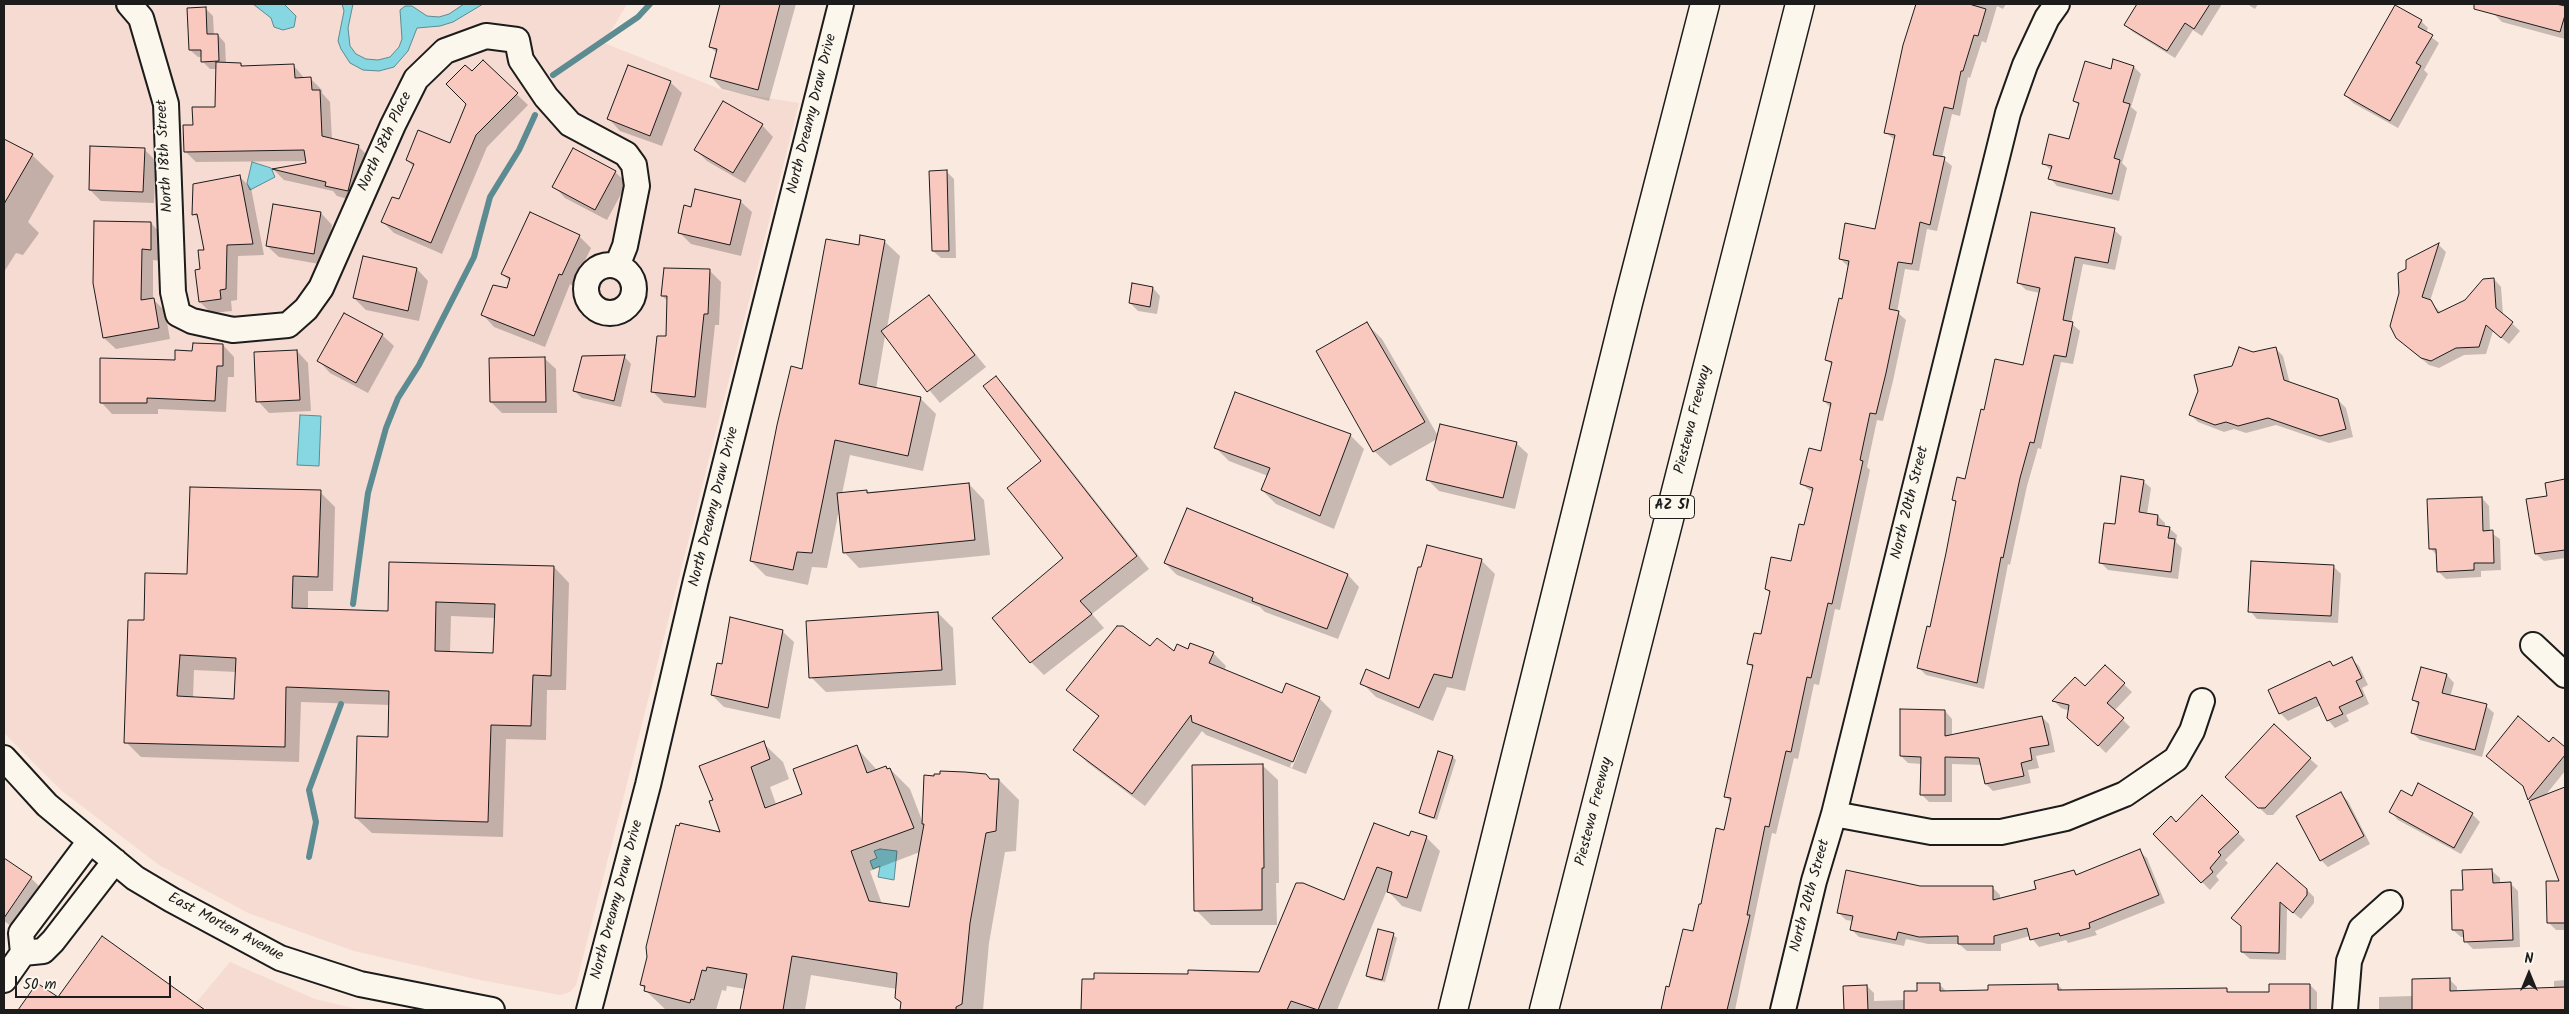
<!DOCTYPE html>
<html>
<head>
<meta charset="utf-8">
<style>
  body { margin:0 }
  #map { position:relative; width:2569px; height:1014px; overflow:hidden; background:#fae9df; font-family:Kalam,sans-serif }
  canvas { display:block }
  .frame { position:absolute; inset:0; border:5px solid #1c1c1c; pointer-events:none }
  .north { position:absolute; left:2504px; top:949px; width:50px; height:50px; -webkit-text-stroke:4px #fbf7ec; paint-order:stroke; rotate:0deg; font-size:14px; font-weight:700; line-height:20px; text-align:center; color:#1c1c1c }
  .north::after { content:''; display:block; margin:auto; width:18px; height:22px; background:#1c1c1c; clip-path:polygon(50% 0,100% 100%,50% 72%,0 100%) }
  .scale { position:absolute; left:15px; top:976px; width:156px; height:22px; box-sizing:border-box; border:2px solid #1c1c1c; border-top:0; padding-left:6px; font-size:15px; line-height:18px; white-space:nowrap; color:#1c1c1c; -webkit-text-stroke:4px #fbf7ec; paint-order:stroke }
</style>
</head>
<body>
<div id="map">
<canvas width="2569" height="1014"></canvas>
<div class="frame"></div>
<div class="north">N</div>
<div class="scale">50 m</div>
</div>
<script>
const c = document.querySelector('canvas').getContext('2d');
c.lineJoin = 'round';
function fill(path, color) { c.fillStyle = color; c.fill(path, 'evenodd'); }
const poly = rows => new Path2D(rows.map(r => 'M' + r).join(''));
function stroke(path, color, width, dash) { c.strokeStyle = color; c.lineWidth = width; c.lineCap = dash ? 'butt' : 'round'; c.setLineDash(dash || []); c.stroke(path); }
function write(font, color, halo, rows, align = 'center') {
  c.font = font + ' Kalam,sans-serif'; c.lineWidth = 4.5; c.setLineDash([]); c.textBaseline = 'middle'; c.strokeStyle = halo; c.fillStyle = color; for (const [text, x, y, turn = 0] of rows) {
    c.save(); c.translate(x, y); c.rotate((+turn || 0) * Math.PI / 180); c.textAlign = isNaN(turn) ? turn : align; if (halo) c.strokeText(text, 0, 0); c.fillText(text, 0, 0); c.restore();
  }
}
const built = poly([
  [4,4,627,4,604,43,725,91,799,103,576,985,570,992,560,995,480,980,354,951,248,913,159,865,62,791,4,733],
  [230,962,315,999,361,1010,190,1010]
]);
const water = poly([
  [253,4,284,4,296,16,294,27,283,30,274,27,271,18,253,4],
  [342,4,353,4,348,28,350,46,356,54,366,59,378,60,390,57,399,47,402,39,400,10,405,6,412,6,427,16,439,17,449,14,464,4,483,4,453,22,440,26,417,28,408,51,394,67,379,71,363,70,350,63,341,49,338,41,344,11,342,4],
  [252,162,271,168,275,177,250,190,247,183,252,162],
  [300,415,321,416,319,466,297,465,300,415],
  [880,849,897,851,894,880,878,877,880,866,873,869,870,861,877,858,874,851,880,849]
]);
const shadow = poly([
  [721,4,796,4,769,101,722,89,711,77,717,53,710,47],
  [1917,4,2006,4,2003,9,1997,6,1986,43,1982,41,1970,78,1968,77,1960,116,1952,114,1942,158,1952,166,1937,231,1927,229,1919,271,1905,269,1897,312,1906,320,1893,381,1883,421,1877,420,1867,467,1870,470,1840,610,1835,609,1819,685,1814,684,1798,759,1794,758,1776,834,1772,833,1735,1010,1663,1010,1667,988,1670,989,1694,932,1725,831,1731,802,1725,796,1754,669,1748,663,1762,636,1771,594,1766,589,1792,563,1805,527,1813,493,1802,484,1822,453,1831,408,1824,401,1832,365,1827,360,1849,267,1840,259,1876,230,1895,140,1885,132,1904,45],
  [2138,4,2150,4,2160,10,2164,4,2222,4,2202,36,2193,30,2175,58,2133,32,2125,25],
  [2247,4,2258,4,2255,9],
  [2497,4,2565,4,2565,39,2502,22,2494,14],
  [206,9,213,16,214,36,218,35,225,43,226,64,241,64,244,68,294,66,305,79,311,79,322,90,322,93,330,102,332,140,358,146,369,157,358,202,337,196,333,191,284,180,274,170,307,164,307,161,196,162,185,151,194,126,216,108,218,69,210,69,202,61,202,57,198,57,190,50],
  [2421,21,2428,28,2426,33,2439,43,2424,70,2428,74,2398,128,2353,103,2345,95],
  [483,62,528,105,487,147,442,254,394,233,382,221,399,201,414,167,407,160,451,145,467,104,472,73],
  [2134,67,2141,74,2131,107,2137,112,2122,163,2127,168,2119,201,2057,186,2050,178,2052,171,2043,163,2070,140,2080,106,2074,101],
  [670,82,682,93,662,146,620,131,609,119],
  [762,125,773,137,745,183,707,161,695,149],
  [4,140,32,155,54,176,28,222,39,233,23,255,16,253,4,272],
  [144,149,156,161,154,203,101,201,90,190],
  [946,171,954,179,956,258,941,258,933,251],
  [615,172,627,183,607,220,565,198,554,186],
  [239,176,251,188,264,255,238,256,237,300,231,301,232,311,211,313,200,302,205,251,200,220,194,214],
  [740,201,752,212,741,256,691,244,679,232,692,209],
  [274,205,321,213,332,225,325,265,279,257,267,246],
  [531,214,579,236,591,248,573,286,570,284,545,347,494,327,483,315,508,290,511,282,502,274],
  [151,223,162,235,162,261,153,260,153,299,165,311,170,339,116,349,104,338],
  [2114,230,2122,237,2115,270,2083,264,2071,323,2080,331,2073,364,2061,362,2041,449,2038,448,2027,486,2010,565,2008,564,1984,689,1926,675,1918,667,1931,629,1957,503,1953,500,1966,480,1985,411,2024,366,2040,293,2026,290,2018,282],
  [884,241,900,256,887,328,928,296,986,367,940,403,885,336,876,389,920,398,936,414,923,471,850,455,842,494,969,484,984,500,990,555,859,568,844,552,839,510,827,568,812,567,808,585,766,576,751,561,803,370,860,247],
  [2439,245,2446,252,2430,301,2441,313,2465,301,2494,279,2501,287,2503,315,2520,331,2509,344,2493,331,2486,354,2464,355,2439,368,2429,365,2405,345,2407,261],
  [364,257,417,269,428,281,419,321,366,310,354,298],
  [709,270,721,282,719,325,715,325,706,408,664,403,653,392,667,338,668,301,662,296],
  [1153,288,1160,296,1157,314,1138,311,1130,303],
  [1367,324,1382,339,1438,436,1516,443,1528,454,1515,509,1439,491,1428,480,1437,439,1390,466,1374,451],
  [382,335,394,346,368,393,330,373,319,361],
  [223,345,234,357,234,377,228,377,226,412,158,409,158,414,112,414,101,402,194,353],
  [2275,348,2283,356,2290,384,2338,400,2346,408,2353,437,2329,443,2276,425,2246,433,2234,429,2224,432,2198,422,2191,415,2233,367],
  [297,351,308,363,311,411,269,413,258,401],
  [624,356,631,364,621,407,582,398,574,391],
  [544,358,556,369,557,413,502,413,491,402],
  [996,378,1009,391,1149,569,1092,614,1104,628,1044,675,1031,662,1065,559,1043,461],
  [1350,435,1364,449,1334,529,1276,504,1262,490,1268,476,1229,461,1215,447],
  [2143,481,2151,488,2147,514,2158,516,2165,523,2165,527,2169,528,2177,535,2176,542,2182,548,2178,579,2108,570,2100,562,2116,525],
  [2565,481,2565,558,2544,561,2536,554,2548,497,2546,484],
  [320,492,335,507,333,591,308,591,308,610,389,613,554,567,569,583,566,690,547,690,546,740,506,739,503,837,372,833,356,818,389,738,390,705,301,702,299,762,141,757,126,742,145,621,188,575],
  [451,616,495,618,494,654,450,653],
  [194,670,236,672,235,700,193,698],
  [2482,498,2489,506,2490,532,2500,539,2501,570,2481,571,2481,577,2446,579,2439,572,2438,556,2430,548],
  [1481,560,1495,574,1465,691,1447,687,1433,721,1376,697,1362,683,1390,680],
  [1165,563,1348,575,1359,587,1338,639,1265,612,1260,607,1177,575],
  [2333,566,2341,574,2338,623,2257,619,2250,611],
  [938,613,953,628,956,685,826,692,811,677,876,616],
  [731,619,782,631,794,642,780,719,724,707,712,695,723,665],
  [1150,648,1174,653,1189,651,1213,653,1226,666,1224,671,1283,694,1319,698,1332,711,1306,774,1206,735,1202,731,1145,806,1088,763,1075,750,1099,717,1068,690],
  [1316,702,1319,702,1292,768,1290,767],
  [2352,659,2359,666,2368,685,2362,688,2369,704,2346,715,2349,721,2335,728,2328,720,2321,705,2288,721,2280,713,2330,662,2334,667],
  [2105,666,2132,692,2114,711,2130,727,2106,753,2077,725,2070,711,2061,708,2054,701,2085,688],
  [2447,675,2454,683,2450,697,2486,706,2494,713,2482,757,2420,740,2412,733,2419,706,2414,700],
  [1945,711,1952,719,1952,736,2042,717,2049,724,2055,752,2036,756,2039,768,2028,770,2031,783,1993,791,1986,784,1982,765,1952,764,1952,802,1929,802,1921,794,1922,764,1908,763,1901,756],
  [2553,739,2565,749,2565,771,2544,797,2565,789,2565,867,2561,869,2525,788,2487,756,2549,744],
  [763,743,783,762,789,779,770,787,776,804,804,794,856,747,877,770,886,767,890,769,910,789,923,823,991,780,999,780,1019,800,1016,851,1005,852,989,943,983,1010,901,1010,902,1004,896,998,897,989,811,975,805,1010,743,1010,745,989,727,986,726,991,722,990,716,1010,666,1010,645,990,642,985,722,834,714,801],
  [920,852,910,908,882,904,870,871],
  [1453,757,1456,760,1437,820,1424,816,1420,813],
  [2310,759,2318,766,2273,815,2267,815,2234,784],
  [1262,765,1278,780,1279,883,1276,883,1277,925,1211,925,1196,910],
  [2341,794,2348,801,2370,844,2328,867,2321,860],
  [2202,797,2245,840,2225,860,2228,863,2216,876,2219,880,2210,890,2154,834,2176,823],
  [2412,798,2472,814,2480,822,2461,854,2398,820,2391,812],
  [1375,825,1410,838,1426,837,1440,851,1421,912,1402,906,1387,890,1337,1010,1082,1010,1083,980,1095,980,1115,975,1115,973,1189,975,1260,974,1345,902],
  [2139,851,2147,858,2165,903,2095,931,2097,935,2068,943,2066,940,2039,947,2030,936,2001,944,2001,951,1967,951,1959,944,1928,944,1906,939,1904,946,1859,937,1851,929,1853,921,1846,920,1838,912,1920,887,1992,887,2000,895,2000,900,2037,890,2074,871,2078,876],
  [4,859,31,878,46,893,20,932,4,921],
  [2492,871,2500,878,2500,884,2511,884,2518,891,2520,947,2473,949,2465,941,2465,937,2461,937,2453,930,2464,891],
  [2547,882,2565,882,2565,930,2556,930,2548,922],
  [2306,889,2314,897,2314,903,2301,919,2287,908,2286,960,2250,959,2242,952,2242,927,2233,918],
  [1393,935,1397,938,1385,982,1370,979,1367,975],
  [2449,979,2457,987,2457,992,2554,989,2554,981,2565,980,2565,1010,2379,1010,2379,997,2413,996],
  [1939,984,1947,992,1990,991,2058,985,2064,991,2226,990,2230,994,2270,993,2310,985,2317,992,2317,1010,1845,1010,1844,987,1867,986,1874,993,1874,1001,1905,1000],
  [38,985,58,999,192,1002,200,1010,20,1010]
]);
const stream = poly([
  [553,75,638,17,650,4],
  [353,604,368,493,386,428,398,398,419,365,474,257,490,197,519,150,535,115],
  [309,857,316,822,309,790,341,704]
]);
const building = poly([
  [720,4,780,4,758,90,710,77,717,49,709,47,720,4],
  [1916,4,1969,4,1986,9,1978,36,1974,35,1963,71,1961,71,1953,109,1944,107,1933,155,1945,157,1930,225,1920,222,1912,264,1898,262,1889,309,1899,311,1886,373,1876,414,1870,413,1860,460,1863,461,1832,604,1828,603,1811,678,1807,677,1791,752,1786,751,1769,827,1765,826,1747,915,1750,915,1727,1010,1661,1010,1666,986,1669,987,1683,929,1693,931,1699,904,1701,904,1716,828,1724,830,1731,798,1724,797,1753,665,1747,664,1754,633,1761,634,1770,591,1765,589,1771,557,1791,561,1799,524,1804,525,1813,488,1800,484,1809,448,1821,451,1831,403,1823,401,1832,362,1825,360,1839,298,1842,299,1849,261,1839,259,1845,223,1875,229,1895,135,1884,133,1903,45,1916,4],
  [2137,4,2210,4,2194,29,2185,23,2167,51,2124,25,2137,4],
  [2474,4,2556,4,2565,6,2565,15,2560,32,2474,9,2474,4],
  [2395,5,2422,20,2418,27,2433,35,2416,63,2421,66,2390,121,2344,95,2395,5],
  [206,7,207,34,218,34,219,61,201,62,201,50,189,50,187,8,206,7],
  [2113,59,2134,66,2123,102,2130,104,2114,158,2120,160,2112,194,2048,179,2052,166,2042,164,2049,134,2069,139,2079,103,2073,101,2085,61,2111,69,2113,59],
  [483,60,518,93,476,135,431,243,381,222,392,197,399,199,414,164,406,160,418,130,450,143,466,104,446,84,465,65,472,71,483,60],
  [216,62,241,63,241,66,294,64,295,78,311,77,312,90,320,90,322,136,359,145,348,191,325,186,326,182,272,169,306,163,304,150,184,152,183,125,193,125,192,107,215,107,216,62],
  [628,65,671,81,650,136,607,119,628,65],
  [723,101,763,124,733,173,694,150,723,101],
  [4,139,33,154,4,204,4,139],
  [90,146,145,148,143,192,89,190,90,146],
  [573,148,616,171,595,210,552,187,573,148],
  [947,170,949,251,932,251,929,171,947,170],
  [240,175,253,244,227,245,226,289,220,290,221,299,199,302,195,270,200,269,198,250,204,250,197,214,192,215,193,184,240,175],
  [695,189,741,200,730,245,678,233,684,205,691,207,695,189],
  [273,204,321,212,314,254,266,246,273,204],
  [530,212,580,235,562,275,559,274,534,336,481,315,493,285,507,288,510,278,501,274,530,212],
  [2031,212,2115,228,2108,263,2075,257,2063,320,2073,322,2066,357,2054,355,2034,443,2030,442,2020,478,2003,558,2001,557,1977,683,1917,668,1927,626,1930,627,1946,553,1956,501,1952,500,1957,477,1965,479,1981,409,1984,410,1995,359,2023,365,2040,288,2017,283,2031,212],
  [94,221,151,222,151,250,142,249,141,300,154,298,159,328,103,338,93,283,94,221],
  [860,235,885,240,859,384,921,397,908,456,835,440,812,553,797,552,793,570,750,561,777,425,791,366,802,369,826,239,859,245,860,235],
  [2439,243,2422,297,2431,300,2438,313,2465,300,2483,279,2494,278,2496,308,2513,322,2501,338,2486,325,2479,347,2456,348,2431,361,2421,358,2396,338,2390,326,2399,293,2398,273,2406,269,2406,260,2439,243],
  [363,256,417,268,408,311,353,298,363,256],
  [664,268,710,269,708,314,704,314,695,397,651,392,657,336,666,336,667,296,661,296,664,268],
  [1132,283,1153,287,1150,307,1129,303,1132,283],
  [929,295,975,355,927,392,881,331,929,295],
  [344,313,383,334,356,383,317,361,344,313],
  [1367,322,1425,422,1373,452,1316,351,1367,322],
  [193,343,223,344,223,366,217,366,215,401,147,398,147,403,100,403,100,358,175,360,175,350,192,351,193,343],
  [2239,347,2253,352,2276,347,2284,380,2338,399,2346,429,2320,436,2268,418,2238,426,2226,422,2215,425,2189,415,2198,391,2194,375,2232,366,2239,347],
  [297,350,300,400,256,402,254,352,297,350],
  [625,355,614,401,573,391,582,356,625,355],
  [545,357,546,402,490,402,489,358,545,357],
  [996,376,1137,556,1080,601,1092,614,1030,663,992,618,1063,558,1007,488,1041,461,983,386,996,376],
  [1235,392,1351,434,1320,516,1261,490,1270,468,1214,448,1235,392],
  [1440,424,1517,442,1503,498,1426,480,1440,424],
  [2121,476,2144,480,2139,512,2158,515,2157,525,2170,527,2168,538,2175,539,2171,572,2099,563,2104,523,2115,524,2121,476],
  [2565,479,2565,550,2535,554,2526,499,2547,496,2545,483,2565,479],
  [969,483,975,540,843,553,837,493,867,490,867,493,969,483],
  [190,487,321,490,318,577,293,576,292,608,388,611,389,562,554,566,551,676,533,675,531,726,491,725,488,822,355,818,357,736,388,737,389,691,286,687,285,747,124,743,128,620,144,620,145,573,187,574,190,487],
  [436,602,495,604,493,653,435,651,436,602],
  [180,655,236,658,234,699,177,696,180,655],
  [2482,497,2483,531,2493,530,2494,563,2474,563,2474,570,2437,572,2436,549,2429,549,2427,499,2482,497],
  [1187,508,1348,574,1327,629,1252,601,1253,598,1164,563,1187,508],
  [1427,545,1482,559,1452,678,1434,674,1419,708,1360,684,1366,669,1389,679,1418,567,1421,567,1427,545],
  [2251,561,2334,565,2331,616,2248,612,2251,561],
  [938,612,942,670,809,678,806,621,938,612],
  [730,617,783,630,768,708,711,695,717,663,722,664,730,617],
  [1117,626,1123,626,1150,646,1157,638,1174,651,1177,644,1188,649,1190,643,1214,652,1209,663,1282,693,1286,683,1320,697,1293,762,1192,722,1191,715,1132,794,1073,750,1099,716,1066,690,1117,626],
  [2352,657,2362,678,2356,681,2363,696,2339,707,2343,714,2327,721,2316,697,2279,714,2268,690,2330,661,2333,666,2352,657],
  [2105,665,2125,683,2107,703,2124,718,2098,746,2067,718,2069,705,2052,701,2075,677,2085,686,2105,665],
  [2421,667,2447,674,2442,693,2487,704,2475,750,2411,733,2419,702,2412,700,2421,667],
  [1900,709,1945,710,1945,736,2042,716,2049,745,2030,748,2032,760,2021,763,2024,776,1985,784,1979,758,1945,757,1945,795,1920,795,1921,757,1900,756,1900,709],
  [2518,716,2549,742,2553,737,2565,747,2565,755,2528,800,2523,786,2486,756,2518,716],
  [2274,724,2311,758,2265,808,2258,808,2225,777,2274,724],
  [764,741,770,759,751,767,765,808,802,794,793,769,857,745,867,773,886,766,887,769,890,768,914,828,851,851,869,901,909,907,924,824,922,824,924,775,934,776,934,774,940,774,940,771,965,772,986,774,990,779,999,779,996,831,986,833,970,923,962,1004,956,1007,956,1010,900,1010,901,1002,895,998,897,973,792,956,783,1010,740,1010,747,974,707,967,706,971,702,970,694,1000,691,999,690,1003,644,991,645,986,640,985,647,957,646,947,676,825,679,826,680,823,720,832,709,801,713,800,699,766,764,741],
  [1438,751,1453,756,1434,818,1419,813,1438,751],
  [1263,764,1264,868,1262,868,1262,910,1194,911,1192,765,1263,764],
  [2418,783,2473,813,2454,848,2389,812,2401,790,2412,796,2418,783],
  [2565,787,2565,923,2547,923,2546,881,2559,881,2529,801,2565,787],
  [2341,792,2364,836,2320,861,2296,816,2341,792],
  [2202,795,2239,832,2218,852,2221,855,2210,868,2213,872,2201,883,2153,834,2171,816,2176,822,2202,795],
  [1374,823,1409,836,1411,831,1427,836,1407,898,1387,892,1392,872,1377,867,1318,1010,1291,1001,1287,1010,1081,1010,1082,979,1094,979,1094,973,1188,974,1188,970,1259,972,1296,883,1303,883,1344,900,1374,823],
  [2140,849,2159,895,2089,923,2090,928,2060,936,2059,933,2030,940,2027,928,1994,936,1994,944,1958,944,1958,936,1919,937,1898,932,1896,940,1850,930,1853,916,1837,913,1846,870,1920,886,1993,886,1993,900,2036,889,2034,881,2074,870,2076,875,2140,849],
  [4,858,32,877,4,918,4,858],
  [2277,863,2307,889,2307,895,2293,913,2280,902,2279,953,2241,952,2241,926,2231,918,2277,863],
  [2492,869,2493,883,2511,882,2513,940,2464,942,2463,930,2452,930,2451,890,2463,890,2462,870,2492,869],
  [1378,929,1394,933,1382,980,1366,976,1378,929],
  [102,936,205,1010,18,1010,37,983,58,997,102,936],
  [2450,978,2450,991,2565,987,2565,1010,2412,1010,2412,979,2450,978],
  [1917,983,1940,983,1940,991,1988,990,1988,985,2058,984,2058,990,2227,988,2227,992,2269,992,2269,984,2310,984,2310,1010,1904,1010,1904,991,1917,991,1917,983],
  [1867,985,1868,1010,1844,1010,1843,986,1867,985]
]);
const minor = poly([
  [129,4,141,18,166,104,173,292,178,314,192,321,233,330,288,325,306,309,321,288,393,125,416,79,445,51,486,36,517,40,521,60,546,97,570,124,626,154,634,165,637,186,625,246,617,266],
  '586 289a24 24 0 1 1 48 0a24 24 0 1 1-48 0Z',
  [2533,645,2565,675],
  [4,758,47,805,135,878,172,900,280,958,360,984,492,1010],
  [1834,814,1931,832,2001,832,2066,818,2125,794,2176,759,2192,731,2202,701],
  [23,953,43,951,53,941,115,861],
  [4,980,23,953,21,933,90,841],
  [589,1010,648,785,696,580,841,4],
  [1783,1010,1814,881,1834,814,2008,113,2025,65,2047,18,2057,4],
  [2345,1010,2349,961,2361,929,2390,903]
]);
const motorway = poly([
  [1453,1010,1628,303,1705,4],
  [1544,1010,1800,4]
]);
const shields = [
  [1672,507,45]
];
const shieldNames = [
  ["AZ 51",1672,507]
];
const streetNames = [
  ["North Dreamy Draw Drive",813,114,-76],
  ["North 18th Place",386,142,-65],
  ["North 18th Street",166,156,-93],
  ["Piestewa Freeway",1694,420,-76],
  ["North 20th Street",1911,503,-76],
  ["North Dreamy Draw Drive",715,507,-76],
  ["Piestewa Freeway",1595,812,-76],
  ["North 20th Street",1811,896,-75],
  ["North Dreamy Draw Drive",618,900,-75],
  ["East Morten Avenue",225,928,28]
];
fill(built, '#f6dbd2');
fill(water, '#86d7e1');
stroke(water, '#5c8c92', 1);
fill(shadow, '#0003');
stroke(stream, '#5c8c92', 6);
fill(building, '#f9c9c0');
stroke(building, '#1c1c1c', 1);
stroke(minor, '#1c1c1c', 28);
stroke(motorway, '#1c1c1c', 31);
stroke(minor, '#fbf7ec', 24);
stroke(motorway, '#fbf7ec', 28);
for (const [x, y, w] of shields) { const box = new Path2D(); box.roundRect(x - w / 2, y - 11.5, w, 23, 4); c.fillStyle = '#fbf7ec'; c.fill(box); stroke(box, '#1c1c1c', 1); }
write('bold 14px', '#1c1c1c', null, shieldNames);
write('15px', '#1c1c1c', '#fbf7ec', streetNames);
</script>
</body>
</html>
